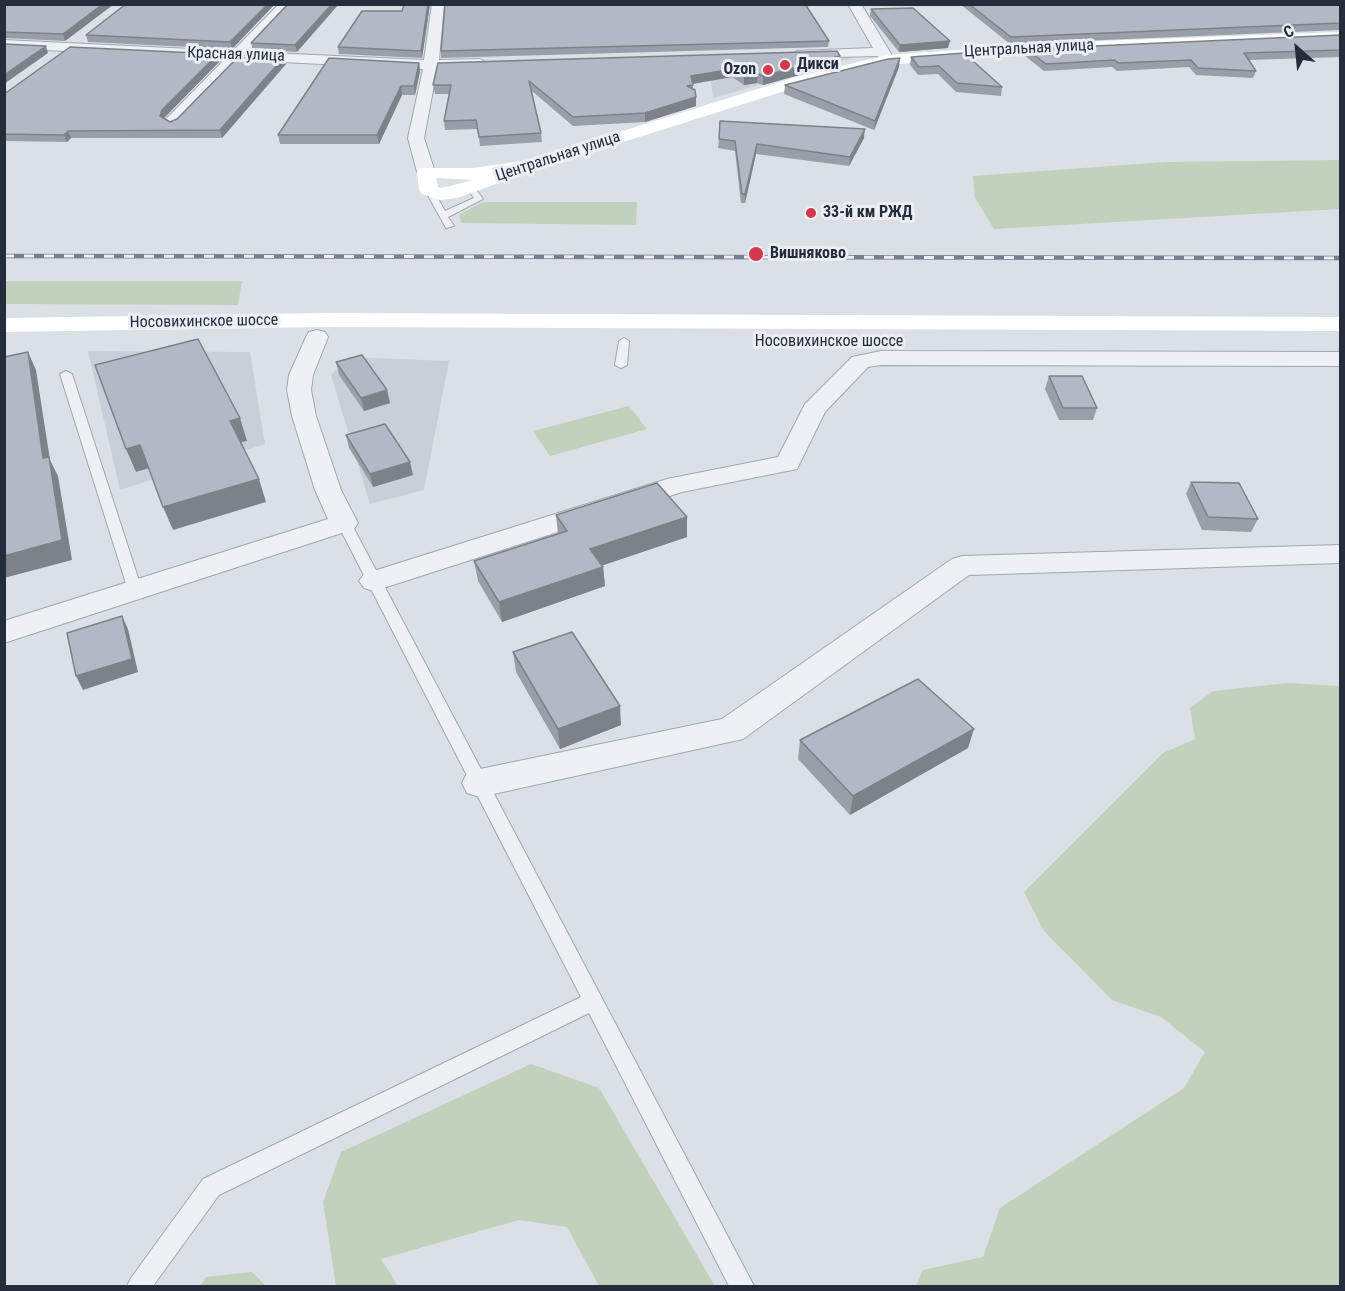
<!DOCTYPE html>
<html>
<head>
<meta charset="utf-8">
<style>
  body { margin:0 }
  #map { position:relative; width:1345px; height:1291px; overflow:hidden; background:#dbe0e7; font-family:"Roboto Condensed",sans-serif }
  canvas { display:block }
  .frame { position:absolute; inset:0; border:6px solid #252d3d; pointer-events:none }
  .north { position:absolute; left:1267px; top:18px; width:60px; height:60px; -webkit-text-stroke:4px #ebeff4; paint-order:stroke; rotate:333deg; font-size:16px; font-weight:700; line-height:24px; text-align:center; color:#252d3d }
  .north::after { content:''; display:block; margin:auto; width:21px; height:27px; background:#252d3d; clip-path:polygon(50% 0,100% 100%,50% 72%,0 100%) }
</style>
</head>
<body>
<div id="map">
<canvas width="1345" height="1291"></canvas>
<div class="frame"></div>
<div class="north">С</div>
</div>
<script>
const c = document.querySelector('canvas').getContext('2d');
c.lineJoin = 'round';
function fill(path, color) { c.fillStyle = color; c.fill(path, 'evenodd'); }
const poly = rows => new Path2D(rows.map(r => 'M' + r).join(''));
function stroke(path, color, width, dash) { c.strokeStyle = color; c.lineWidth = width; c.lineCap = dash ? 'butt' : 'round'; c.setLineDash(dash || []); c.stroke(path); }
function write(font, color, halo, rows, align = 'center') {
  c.font = font + ' "Roboto Condensed",sans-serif'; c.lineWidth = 6; c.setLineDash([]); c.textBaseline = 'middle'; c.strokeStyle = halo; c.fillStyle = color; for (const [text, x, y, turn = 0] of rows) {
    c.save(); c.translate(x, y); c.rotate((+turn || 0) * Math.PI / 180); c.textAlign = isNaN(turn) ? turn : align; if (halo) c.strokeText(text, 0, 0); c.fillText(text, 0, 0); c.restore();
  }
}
const built = poly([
  [859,56,713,98,708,59],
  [88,351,250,352,265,444,120,490],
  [349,357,449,361,424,490,370,504,331,375]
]);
const green = poly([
  [1340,160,1340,209,994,229,975,198,973,176,1166,162],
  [483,202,637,202,636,225,462,223,459,215],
  [5,281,242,281,238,305,5,304],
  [629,406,647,429,550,456,533,431],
  [1288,683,1340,686,1340,1286,916,1286,923,1270,983,1257,1000,1208,1184,1088,1205,1052,1161,1017,1112,1000,1044,931,1024,892,1163,753,1195,739,1190,708,1213,691],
  [531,1064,599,1088,715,1286,599,1286,567,1227,519,1220,381,1259,398,1286,336,1286,323,1202,341,1152],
  [252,1272,266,1286,200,1286,206,1277]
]);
const lane = poly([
  [467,185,473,185,483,199,448,217,454,226,446,228,425,190,432,188,445,211,474,198,466,187,467,185],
  [624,338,629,341,627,365,621,368,615,365,619,341,624,338],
  [66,371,72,374,142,590,140,593,130,593,128,590,60,374,66,371],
  [344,519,351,523,754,1286,729,1286,589,1013,219,1195,153,1286,127,1286,131,1278,203,1179,581,997,337,523,344,519]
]);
const street = poly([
  [279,4,293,4,248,52,424,60,432,4,444,4,439,60,480,59,487,63,480,67,437,69,424,138,435,172,432,176,420,176,417,172,408,138,423,69,241,60,178,125,172,127,164,122,166,119,225,59,4,48,4,40,233,51,279,4],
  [848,4,861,4,890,52,894,60,892,63,882,63,878,56,792,58,790,55,797,51,873,48,848,4],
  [317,330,325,332,328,337,313,375,311,390,316,416,341,490,358,523,354,529,4,643,4,621,328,519,315,490,292,416,287,390,289,375,306,337,309,332,317,330],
  [881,351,1340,352,1340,366,881,365,868,367,825,412,797,469,682,492,374,591,364,588,359,581,364,574,667,479,778,457,805,404,852,357,881,351],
  [1340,545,1340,563,969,575,743,739,480,797,467,793,462,783,467,773,480,769,722,719,952,559,962,556,1340,545]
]);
const secondary = poly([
  [1340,32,1340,40,1072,50,887,65,807,84,538,169,457,198,440,200,422,194,419,190,417,172,419,168,473,168,529,160,796,77,887,55,1072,42,1340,32],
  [436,178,473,180,442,188,438,187,436,178],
  [326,313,1340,317,1340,331,326,327,4,332,4,318,326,313]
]);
const rail = poly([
  [4,256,1340,258]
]);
const wall = poly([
  [4,4,114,4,65,41,4,38],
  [126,4,275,4,232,49,88,42,86,35],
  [288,4,297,52,253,50,251,43],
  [430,4,422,58,339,54,338,47,402,11],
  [960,4,1341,4,1341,30,1010,44],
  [871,9,948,48,899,52,870,16],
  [1341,35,1341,57,1249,60,1256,71,1253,78,1196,75,1189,67,1117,71,1112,67,1044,71,1025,56,1026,49],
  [829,41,828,47,441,58,441,51],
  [964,53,1002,87,1001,96,956,92,938,74,918,75,910,65,911,57],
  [840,56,839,64,763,85,757,83,744,85,732,77,693,84,693,89,696,97,696,106,645,122,573,126,532,91,541,133,542,142,480,146,478,129,445,130,444,121,449,94,435,94,433,85],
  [284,57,286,64,222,138,71,138,67,142,4,141,4,93,220,61,164,118,170,122,177,119],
  [419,63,420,71,415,95,402,95,379,144,280,144,278,135],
  [899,67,874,130,784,94,785,85],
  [864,138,849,166,756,154,745,203,741,203,735,151,718,148,719,139],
  [336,362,387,390,390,403,364,411,339,375],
  [1049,376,1097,408,1093,420,1059,420,1045,389],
  [346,435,413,475,373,487,349,448],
  [1191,482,1258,519,1251,532,1202,530,1186,494],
  [556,515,687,517,687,537,602,565,603,567,605,586,502,622,478,581,474,561,558,534],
  [513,652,621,725,560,749,516,672],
  [800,740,968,748,850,815,798,759]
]);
const shadedWall = poly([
  [103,4,114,4,65,41,63,34],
  [268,4,275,4,232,49,230,42],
  [332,4,339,4,297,52,295,45],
  [428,4,430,4,422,58,421,51],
  [950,41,948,48,899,52,900,45],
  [46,46,48,53,4,84,4,75],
  [218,54,220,61,164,118,163,124,160,116,162,110],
  [840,56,839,64,763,85,763,76],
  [284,57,286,64,222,138,220,130],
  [900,58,899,67,874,130,875,121],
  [419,63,420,71,415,95,414,86],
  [733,69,732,77,691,84,691,76],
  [758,74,757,83,744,85,744,76],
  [401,86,402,95,379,144,377,135],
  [696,97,696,106,645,122,645,113],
  [865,129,864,138,849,166,850,157],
  [68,131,71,138,67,142,64,135],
  [757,144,756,154,745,203,745,194],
  [28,352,36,370,50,460,58,476,72,560,4,578,4,556,43,458],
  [387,390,390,403,364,411,361,398],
  [240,418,247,441,237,443,230,421],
  [140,445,149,468,136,472,126,449],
  [410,462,413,475,373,487,370,474],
  [259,479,266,502,173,530,163,507],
  [687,517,687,537,592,569,590,549],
  [603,567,605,586,502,622,499,602],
  [122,616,128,629,138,672,83,690,76,676],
  [620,706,621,725,560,749,558,729],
  [974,729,968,748,850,815,853,796]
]);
const building = poly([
  [4,4,103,4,63,34,4,32,4,4],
  [126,4,268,4,230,42,86,35,126,4],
  [288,4,332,4,295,45,251,43,288,4],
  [404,4,428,4,421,51,338,47,362,11,402,11,404,4],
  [445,4,805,4,829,41,441,51,445,4],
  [969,4,1341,4,1341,23,1011,37,969,4],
  [913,8,950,41,900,45,871,9,913,8],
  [1341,35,1341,50,1244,53,1256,71,1198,68,1191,60,1119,63,1114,60,1046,64,1026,49,1341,35],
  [4,44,46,46,4,75,4,44],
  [70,47,218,54,162,110,160,116,170,122,177,119,240,55,284,57,220,130,68,131,64,135,4,134,4,93,7,92,70,47],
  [837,51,840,56,763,76,758,74,744,76,733,69,691,76,693,85,687,86,695,90,696,97,645,113,573,117,529,81,541,133,479,137,476,120,444,121,451,85,433,85,438,63,837,51],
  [964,53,1002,87,957,83,939,66,919,67,911,57,964,53],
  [329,58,419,63,414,86,401,86,377,135,278,135,329,58],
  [900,58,875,121,785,85,888,59,900,58],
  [720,121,865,129,850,157,757,144,745,194,742,194,735,141,719,139,720,121],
  [198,339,240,418,230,421,259,479,163,507,140,445,126,449,95,365,198,339],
  [28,352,43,458,49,457,62,540,4,556,4,357,28,352],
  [362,355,387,390,361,398,336,362,362,355],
  [1049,376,1082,376,1097,408,1063,408,1049,376],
  [385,424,410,462,370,474,346,435,385,424],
  [1191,482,1239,483,1258,519,1208,517,1191,482],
  [657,483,687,517,590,549,603,567,499,602,474,561,567,531,556,515,657,483],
  [122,616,132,659,76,676,67,633,122,616],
  [572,632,620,706,558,729,513,652,572,632],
  [918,679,974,729,853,796,800,740,918,679]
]);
const markers = [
  [785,65,6,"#d4384e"],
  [768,70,6,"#d4384e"],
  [811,213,6,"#d4384e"],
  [756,254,8,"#d4384e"]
];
const farStreetnames = [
  ["Центральная улица",1029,49,-3],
  ["Красная улица",236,55,2],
  ["Центральная улица",558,157,-18],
  ["Носовихинское шоссе",204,322,-1],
  ["Носовихинское шоссе",829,342]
];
const farPoinames = [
  ["Дикси",797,65],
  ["Ozon",756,70,"right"],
  ["33-й км РЖД",823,213],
  ["Вишняково",770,254]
];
fill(built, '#c9cfd9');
fill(green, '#c1d1bc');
stroke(lane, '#a1a7b1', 2);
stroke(street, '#a1a7b1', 2);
fill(lane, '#eef0f5');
fill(street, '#eef0f5');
fill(secondary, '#fff');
stroke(rail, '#747f91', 4.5);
stroke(rail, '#ebeff4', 3, [10]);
fill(wall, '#999fa9');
fill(shadedWall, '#7d8289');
fill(building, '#b2b9c4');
stroke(building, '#7d8289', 1.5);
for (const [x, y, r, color] of markers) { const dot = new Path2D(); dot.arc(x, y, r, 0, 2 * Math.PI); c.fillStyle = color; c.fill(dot); stroke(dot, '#ebeff4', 2); }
write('16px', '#252d3d', '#ebeff4', farStreetnames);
write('bold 16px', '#252d3d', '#ebeff4', farPoinames, 'left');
</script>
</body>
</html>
